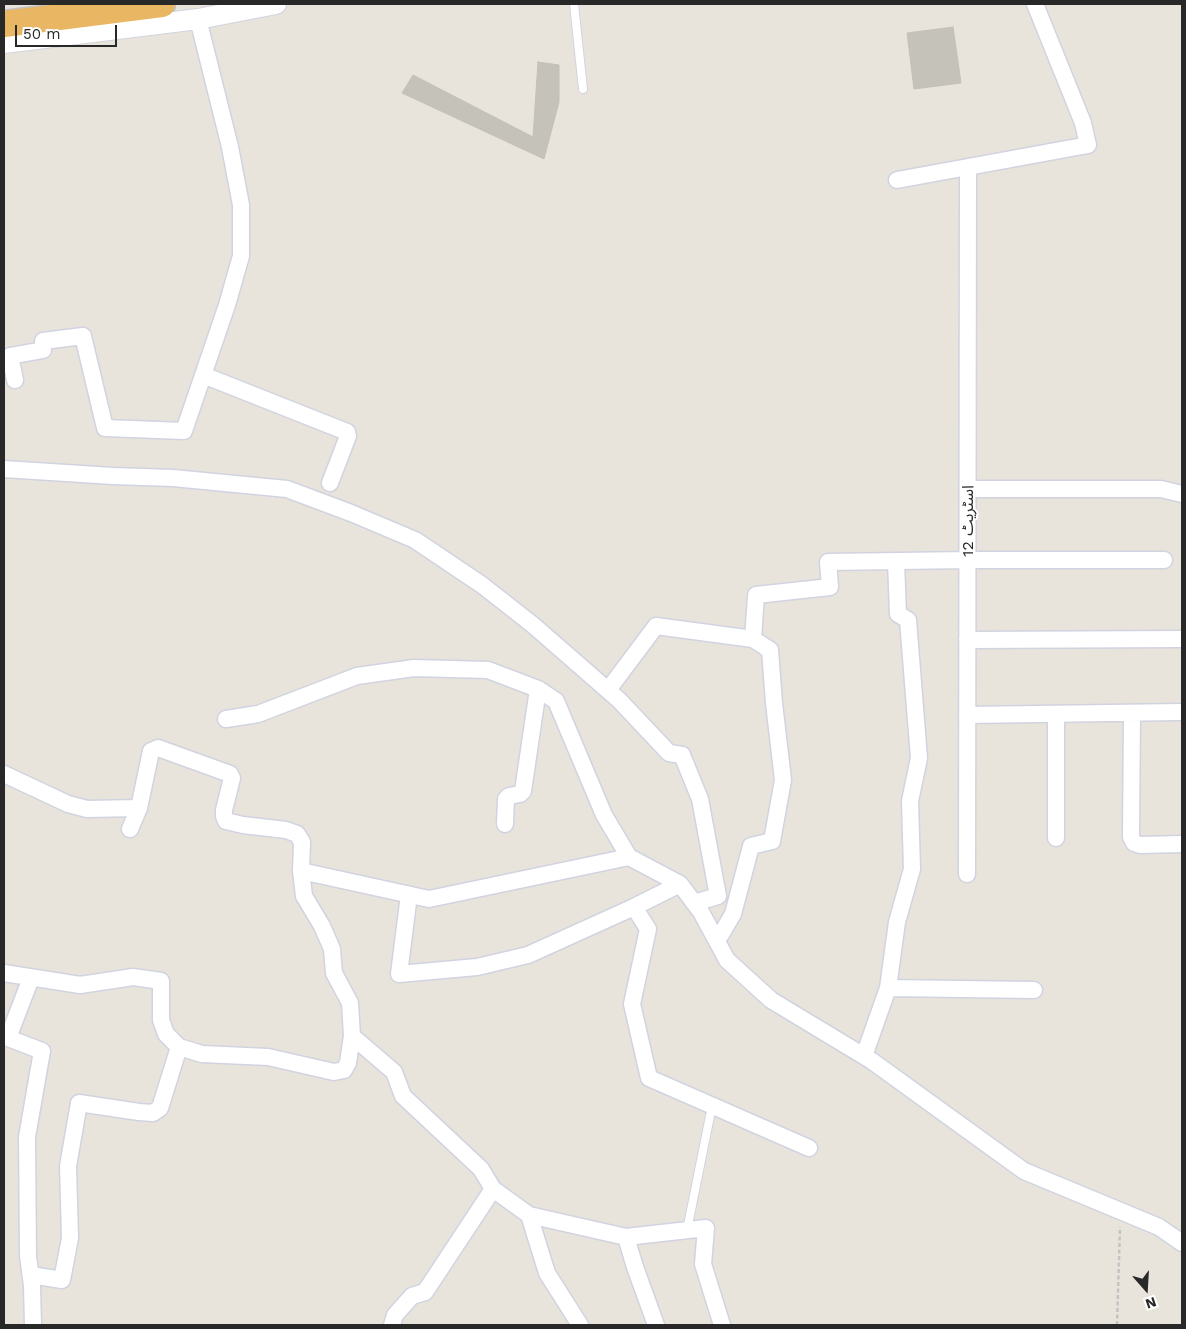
<!DOCTYPE html>
<html>
<head>
<meta charset="utf-8">
<style>
  body { margin:0 }
  #map { position:relative; width:1186px; height:1329px; overflow:hidden; background:#e9e4db; font-family:"Work Sans",sans-serif }
  canvas { display:block }
  .frame { position:absolute; inset:0; border:5px solid #282828; pointer-events:none }
  .north { position:absolute; left:1121px; top:1264px; width:50px; height:50px; -webkit-text-stroke:4px #fff; paint-order:stroke; rotate:161deg; font-size:14px; font-weight:700; line-height:20px; text-align:center; color:#282828 }
  .north::after { content:''; display:block; margin:auto; width:18px; height:22px; background:#282828; clip-path:polygon(50% 0,100% 100%,50% 72%,0 100%) }
  .scale { position:absolute; left:15px; top:25px; width:102px; height:22px; box-sizing:border-box; border:2px solid #282828; border-top:0; padding-left:6px; font-size:15px; line-height:18px; white-space:nowrap; color:#282828; -webkit-text-stroke:4px #fff; paint-order:stroke }
</style>
</head>
<body>
<div id="map">
<canvas width="1186" height="1329"></canvas>
<div class="frame"></div>
<div class="north">N</div>
<div class="scale">50 m</div>
</div>
<script>
const c = document.querySelector('canvas').getContext('2d');
c.lineJoin = 'round';
function fill(path, color) { c.fillStyle = color; c.fill(path, 'evenodd'); }
const poly = rows => new Path2D(rows.map(r => 'M' + r).join(''));
function stroke(path, color, width, dash) { c.strokeStyle = color; c.lineWidth = width; c.lineCap = dash ? 'butt' : 'round'; c.setLineDash(dash || []); c.stroke(path); }
function write(font, color, halo, rows, align = 'center') {
  c.font = font + ' "Work Sans","Noto Sans Arabic",sans-serif'; c.lineWidth = 4; c.setLineDash([]); c.textBaseline = 'middle'; c.strokeStyle = halo; c.fillStyle = color; for (const [text, x, y, turn = 0] of rows) {
    c.save(); c.translate(x, y); c.rotate((+turn || 0) * Math.PI / 180); c.textAlign = isNaN(turn) ? turn : align; if (halo) c.strokeText(text, 0, 0); c.fillText(text, 0, 0); c.restore();
  }
}
const building = poly([
  [953,27,961,83,914,89,907,33,953,27],
  [538,62,559,65,559,102,544,159,402,93,413,75,533,137,538,62]
]);
const path = poly([
  [1117,1325,1120,1227]
]);
const service = poly([
  [574,4,583,89],
  [687,1230,712,1106]
]);
const minor = poly([
  [897,180,1088,145,1083,123,1035,4],
  [203,375,347,432,348,436,330,483],
  [15,380,10,356,43,350,43,341,83,336,105,428,184,431,227,305,241,256,241,205,230,147,198,19],
  [4,469,113,476,173,478,287,489,351,513,415,540,482,585,533,625,619,700,669,753,682,755,700,799,718,896,694,903],
  [968,489,1161,489,1182,494],
  [967,640,1181,639],
  [608,690,656,626,753,639,756,595,830,587,828,562,968,560,1164,560],
  [1132,713,1131,837,1134,843,1140,845,1182,844],
  [967,715,1180,712],
  [226,719,258,714,357,676,414,668,488,670,538,689,556,701,604,815,629,857,680,884,701,912,727,960,771,1000,872,1061,1024,1171,1159,1227,1182,1243],
  [4,774,68,804,87,809,139,808],
  [505,824,506,799,509,796,520,794,523,791,538,689],
  [1056,838,1056,714],
  [301,871,429,899,629,857],
  [967,874,968,168],
  [680,884,634,907,648,929,632,1004,649,1078,809,1148],
  [409,895,399,974,477,967,528,955,634,907],
  [717,941,733,914,751,846,772,841,783,780,774,703,770,650,753,639],
  [4,973,80,985,133,977,161,981,161,1020,166,1034,179,1047,202,1054,268,1057,334,1072,344,1070,348,1063,352,1036,350,1003,334,973,332,949,322,926,304,896,301,871,302,842,297,834,286,830,243,825,226,821,224,816,224,810,232,778,230,774,158,748,151,751,139,808,130,829],
  [31,978,8,1038,42,1051,27,1137,28,1256,32,1286,33,1325],
  [888,988,1034,990],
  [352,1036,394,1072,403,1096,481,1169,493,1189,529,1215,547,1273,580,1325],
  [864,1056,888,988,897,922,912,869,910,801,919,758,908,620,898,614,896,561],
  [529,1215,626,1237,635,1267,656,1325],
  [626,1237,706,1228,703,1264,722,1325],
  [31,1275,62,1280,70,1238,68,1166,79,1103,139,1112,153,1113,160,1108,179,1047],
  [392,1325,395,1315,412,1296,425,1292,493,1189]
]);
const tertiary = poly([
  [4,43,198,19,276,4]
]);
const trunk = poly([
  [4,24,162,4]
]);
const streetNames = [
  ["اسٹریٹ 12",968,521,-90]
];
fill(building, '#c5c2ba');
stroke(building, '#c4c0b5', 1);
stroke(service, '#d1d3e0', 10);
stroke(minor, '#d1d3e0', 19);
stroke(tertiary, '#d1d3e0', 22);
stroke(trunk, '#c3c3c3', 29);
stroke(path, '#c3c3c3', 2.5, [4, 2.5]);
stroke(service, '#fff', 8);
stroke(minor, '#fff', 16);
stroke(tertiary, '#fff', 20);
stroke(trunk, '#e9b664', 26);
write('16px', '#282828', '#fff', streetNames);
</script>
</body>
</html>
